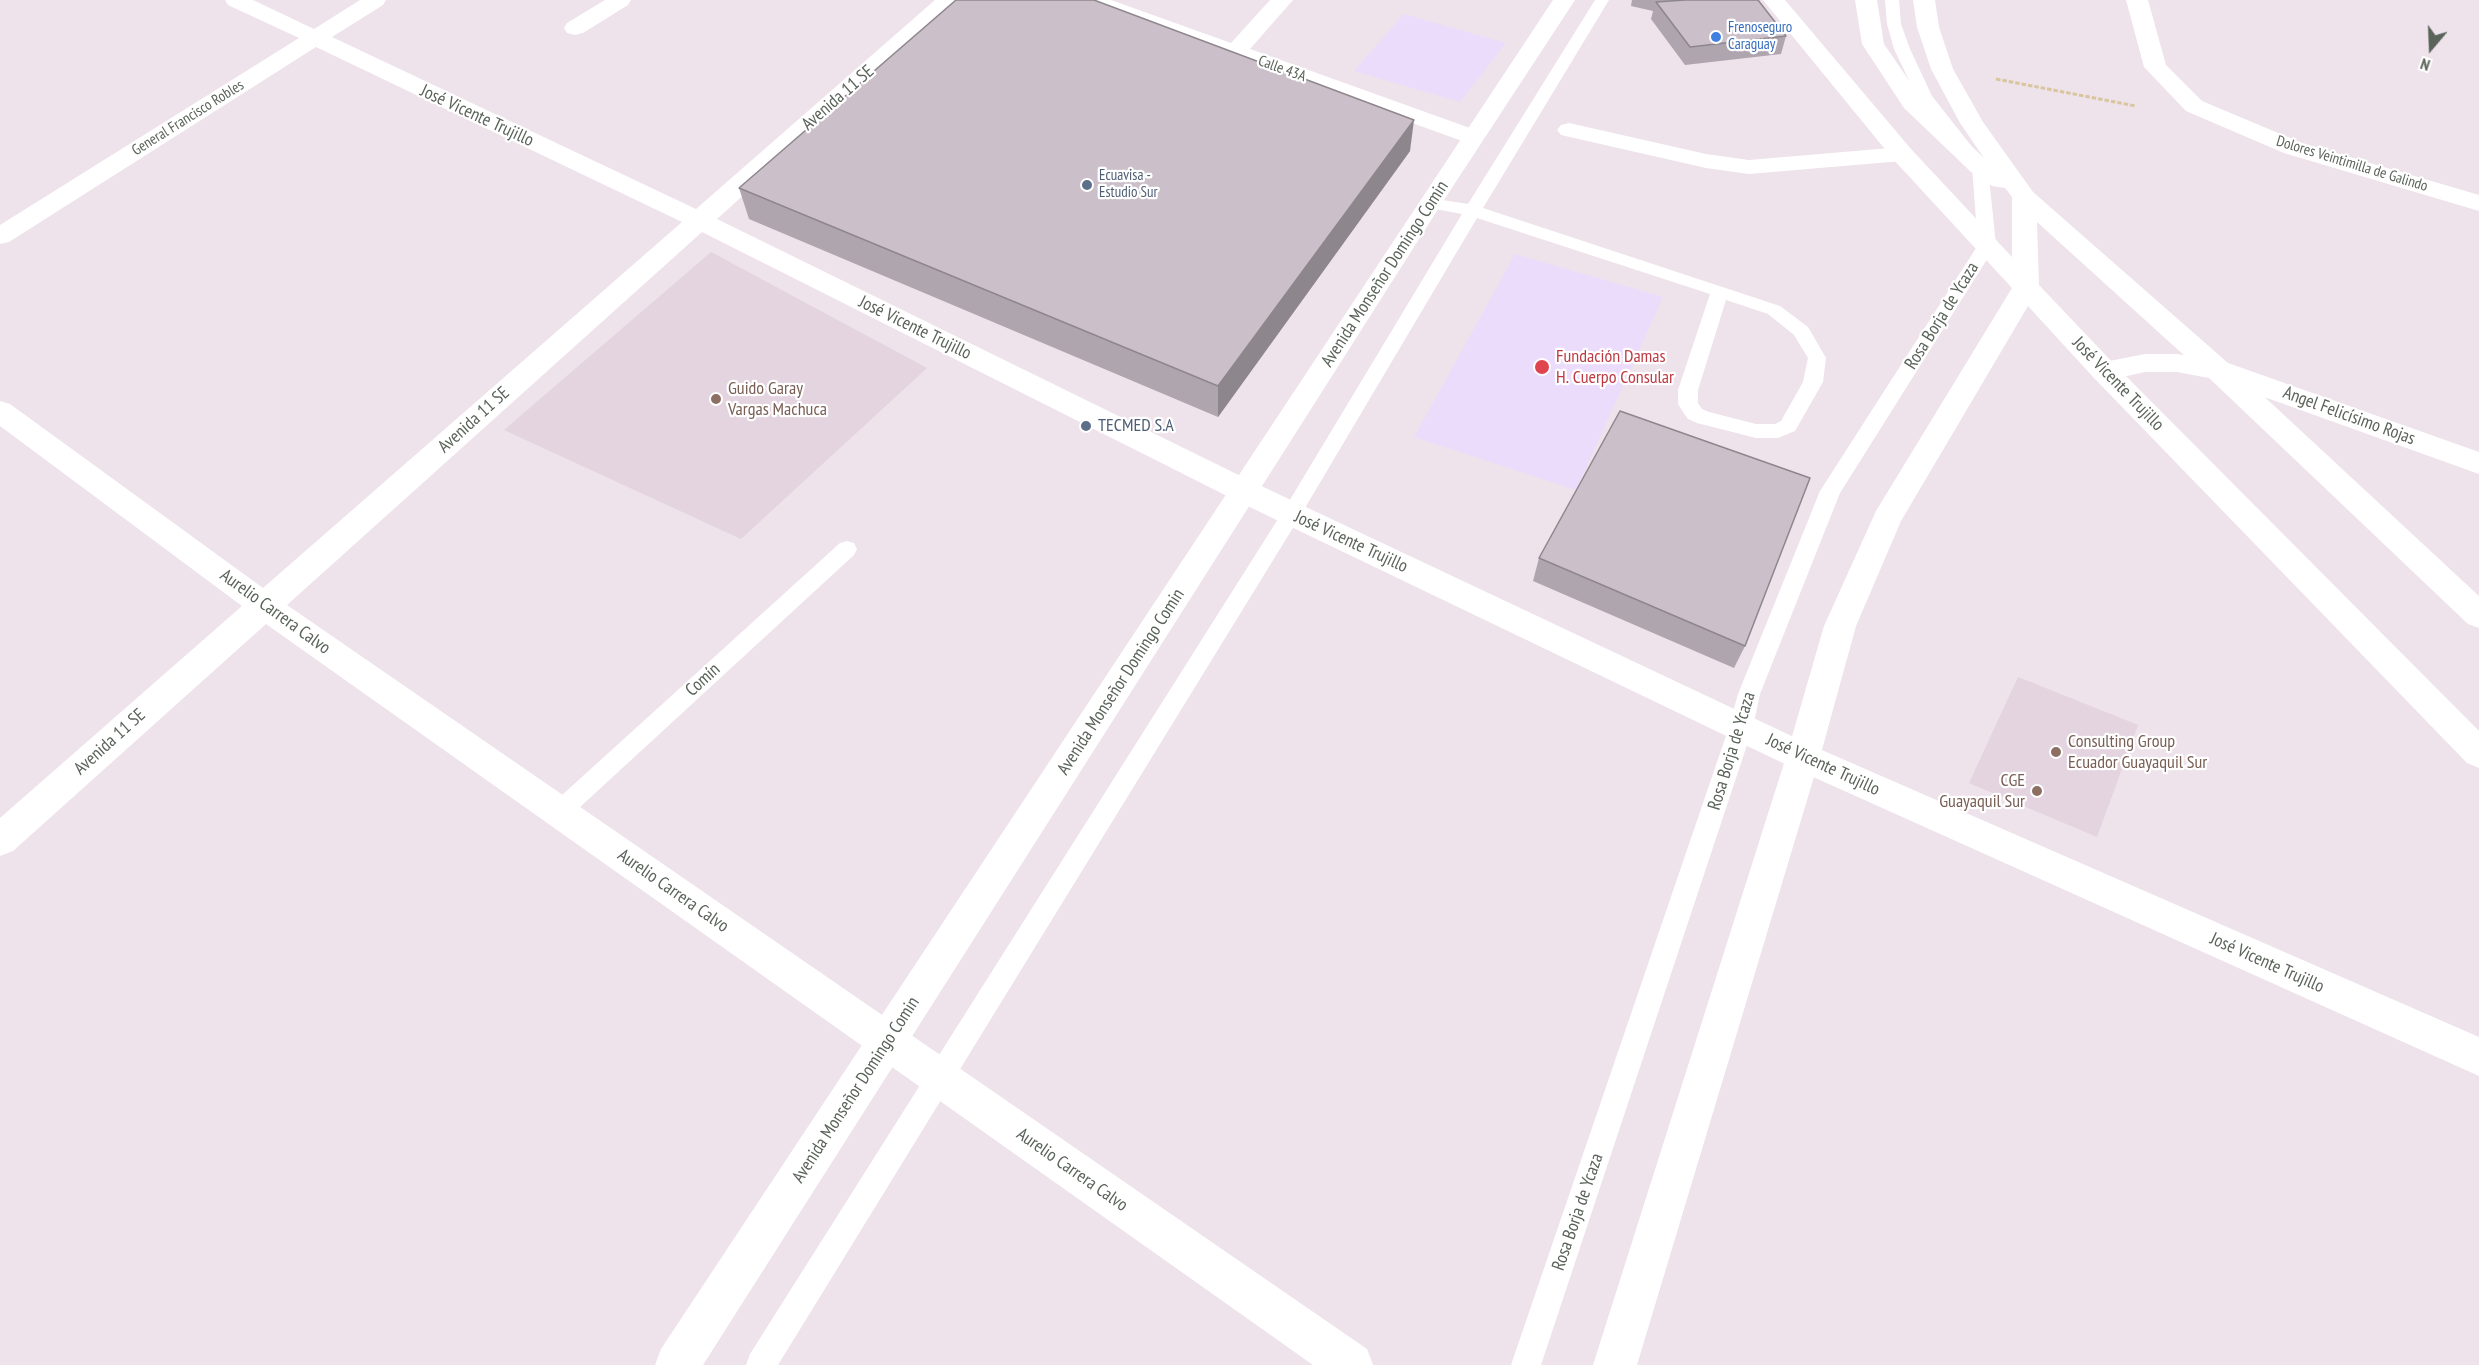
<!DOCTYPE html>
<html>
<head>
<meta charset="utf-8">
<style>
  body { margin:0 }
  #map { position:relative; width:2479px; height:1365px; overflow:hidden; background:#eee2eb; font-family:"PT Sans Narrow",sans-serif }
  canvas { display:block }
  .north { position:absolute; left:2401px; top:18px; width:60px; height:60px; -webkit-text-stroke:4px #fff; paint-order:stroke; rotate:199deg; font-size:16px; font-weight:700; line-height:24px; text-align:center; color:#5a635a }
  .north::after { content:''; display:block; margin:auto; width:21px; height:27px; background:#5a635a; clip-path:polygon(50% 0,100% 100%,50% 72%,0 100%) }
</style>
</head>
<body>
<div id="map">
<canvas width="2479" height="1365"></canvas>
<div class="north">N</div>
</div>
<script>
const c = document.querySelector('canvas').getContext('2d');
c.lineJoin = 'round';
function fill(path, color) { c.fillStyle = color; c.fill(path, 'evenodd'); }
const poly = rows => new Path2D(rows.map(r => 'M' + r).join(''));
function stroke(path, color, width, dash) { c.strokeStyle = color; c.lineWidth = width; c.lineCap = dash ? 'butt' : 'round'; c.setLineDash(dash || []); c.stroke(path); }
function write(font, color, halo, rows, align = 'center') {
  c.font = font + ' "PT Sans Narrow",sans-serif'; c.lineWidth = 4.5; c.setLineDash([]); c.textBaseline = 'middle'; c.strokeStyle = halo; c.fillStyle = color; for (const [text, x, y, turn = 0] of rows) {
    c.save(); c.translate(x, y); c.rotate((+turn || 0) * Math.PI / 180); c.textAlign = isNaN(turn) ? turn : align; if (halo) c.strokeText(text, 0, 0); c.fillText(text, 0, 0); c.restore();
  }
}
const education = poly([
  [711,252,927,368,741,539,504,430],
  [2018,677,2138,725,2097,837,1969,783]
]);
const medical = poly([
  [1404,14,1506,43,1460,102,1354,71],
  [1515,254,1663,297,1576,490,1414,437]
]);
const path = poly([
  [1996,79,2136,106]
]);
const lane = poly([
  [1595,0,1609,0,1483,208,1780,306,1808,327,1826,358,1823,382,1795,431,1778,438,1756,438,1697,423,1688,419,1681,409,1678,404,1678,390,1710,294,1477,218,1299,518,778,1365,746,1365,750,1354,1285,508,1462,214,1424,207,1421,203,1424,199,1430,198,1468,204,1595,0],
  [1726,300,1768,314,1794,335,1808,358,1803,382,1781,421,1775,424,1756,424,1709,412,1702,409,1698,403,1698,390,1726,300],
  [1885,0,1899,0,1901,24,1910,49,1932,96,1988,167,1996,245,1840,493,1760,694,1753,727,1541,1365,1511,1365,1729,727,1738,694,1820,491,1978,245,1972,167,1917,97,1894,49,1887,24,1885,0],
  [847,541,854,543,857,549,854,555,567,819,559,822,551,819,547,812,551,805,840,543,847,541]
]);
const street = poly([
  [225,0,253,0,314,29,360,0,386,0,383,5,332,37,696,209,935,0,959,0,717,219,1255,483,1815,747,2479,1037,2479,1076,1791,767,1233,499,702,232,287,605,1367,1349,1373,1365,1313,1365,266,624,13,851,0,856,0,818,242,606,0,426,0,401,10,404,263,588,682,222,316,47,9,242,0,244,0,225,299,38,228,5,225,0],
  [605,0,631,0,628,5,583,33,575,35,567,33,564,28,567,23,605,0],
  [1080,0,1111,0,1231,43,1270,0,1293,0,1250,49,1481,132,1485,137,1481,142,1473,144,1465,142,1083,5,1080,0],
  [2126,0,2148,0,2166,65,2202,101,2302,143,2479,195,2479,211,2284,153,2186,111,2144,67,2126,0],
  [1569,123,1706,154,1749,160,1902,147,1911,149,1914,154,1911,159,1902,161,1749,174,1706,168,1561,135,1557,130,1561,125,1569,123],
  [2145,354,2177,354,2228,363,2479,452,2479,474,2214,379,2177,372,2145,372,2104,381,2094,378,2090,371,2094,364,2145,354]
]);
const secondary = poly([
  [1553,0,1575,0,1442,203,703,1365,655,1365,661,1349,1553,0],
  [1763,0,1785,0,1911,149,2012,257,2012,197,2005,188,1992,186,1971,172,1904,108,1862,44,1855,0,1877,0,1884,44,1921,98,1984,158,1960,123,1931,69,1917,27,1913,0,1935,0,1939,27,1953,69,1983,122,2033,192,2228,363,2479,596,2479,628,2468,624,2208,377,2037,222,2039,285,2114,364,2479,731,2479,768,2467,763,2094,378,2028,306,1901,521,1856,626,1820,757,1637,1365,1593,1365,1786,757,1824,626,1876,511,2012,288,1893,159,1763,0]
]);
const wall = poly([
  [1632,0,1758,0,1786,36,1781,54,1685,65,1651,19,1653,11,1631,6],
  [1410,151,1218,417,749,219,739,188],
  [1539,558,1745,646,1734,668,1533,581]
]);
const shadedWall = poly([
  [1414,120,1410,151,1218,417,1218,386]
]);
const building = poly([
  [956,0,1094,0,1414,120,1218,386,739,188,956,0],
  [1685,0,1758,0,1786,36,1690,47,1656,2,1685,0],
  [1620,411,1810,478,1745,646,1539,558,1620,411]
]);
const markers = [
  [1716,37,6,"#3f7fe0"],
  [1087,185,6,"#5c6f8a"],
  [1542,367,8,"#e0444e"],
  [716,399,6,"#8d6e63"],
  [1086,426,6,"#5c6f8a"],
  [2056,752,6,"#8d6e63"],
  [2037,791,6,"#8d6e63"]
];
const farShopnames = [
  ["Frenoseguro",1728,28],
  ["Caraguay",1728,45]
];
const farStreetnames = [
  ["Calle 43A",1282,69,20],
  ["General Francisco Robles",188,118,-32],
  ["Dolores Veintimilla de Galindo",2352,164,17]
];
const farServicenames = [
  ["Ecuavisa -",1099,176],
  ["Estudio Sur",1099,193]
];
const streetNames = [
  ["Avenida 11 SE",838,98,-41],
  ["José Vicente Trujillo",477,116,25],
  ["Avenida Monseñor Domingo Comin",1385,274,-57],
  ["Rosa Borja de Ycaza",1942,316,-58],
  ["José Vicente Trujillo",915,328,26],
  ["José Vicente Trujillo",2118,384,46],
  ["Angel Felicísimo Rojas",2349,416,20],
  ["Avenida 11 SE",474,420,-42],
  ["José Vicente Trujillo",1351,542,25],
  ["Aurelio Carrera Calvo",275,612,36],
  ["Comín",703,680,-42],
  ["Avenida Monseñor Domingo Comin",1121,682,-57],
  ["Avenida 11 SE",110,742,-42],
  ["Rosa Borja de Ycaza",1732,751,-73],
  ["José Vicente Trujillo",1823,765,25],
  ["Aurelio Carrera Calvo",673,891,35],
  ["José Vicente Trujillo",2267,963,24],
  ["Avenida Monseñor Domingo Comin",856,1090,-57],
  ["Aurelio Carrera Calvo",1072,1170,35],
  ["Rosa Borja de Ycaza",1578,1212,-71]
];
const healthNames = [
  ["Fundación Damas",1556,357],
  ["H. Cuerpo Consular",1556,378]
];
const educationNames = [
  ["Guido Garay",728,389],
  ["Vargas Machuca",728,410],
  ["Consulting Group",2068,742],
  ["Ecuador Guayaquil Sur",2068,763],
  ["CGE",2025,781,"right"],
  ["Guayaquil Sur",2025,802,"right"]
];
const serviceNames = [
  ["TECMED S.A",1098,426]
];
fill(education, '#e3d4e0');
fill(medical, '#ecdcfc');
stroke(path, '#d9c69f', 3, [4.5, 2]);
fill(lane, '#fff');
fill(street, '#fff');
fill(secondary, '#fff');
fill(wall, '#afa5ae');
fill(shadedWall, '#8e868d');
fill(building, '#cbc0ca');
stroke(building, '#8e868d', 1.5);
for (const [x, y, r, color] of markers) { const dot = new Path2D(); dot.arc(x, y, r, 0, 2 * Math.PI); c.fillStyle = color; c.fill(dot); stroke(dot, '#fff', 2); }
write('15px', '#366cbe', '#fff', farShopnames, 'left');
write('15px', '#5a635a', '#fff', farStreetnames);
write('15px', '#4e5e75', '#fff', farServicenames, 'left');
write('18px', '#5a635a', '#fff', streetNames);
write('18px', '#be3a42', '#fff', healthNames, 'left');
write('18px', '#785e54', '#fff', educationNames, 'left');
write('18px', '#4e5e75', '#fff', serviceNames, 'left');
</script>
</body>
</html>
